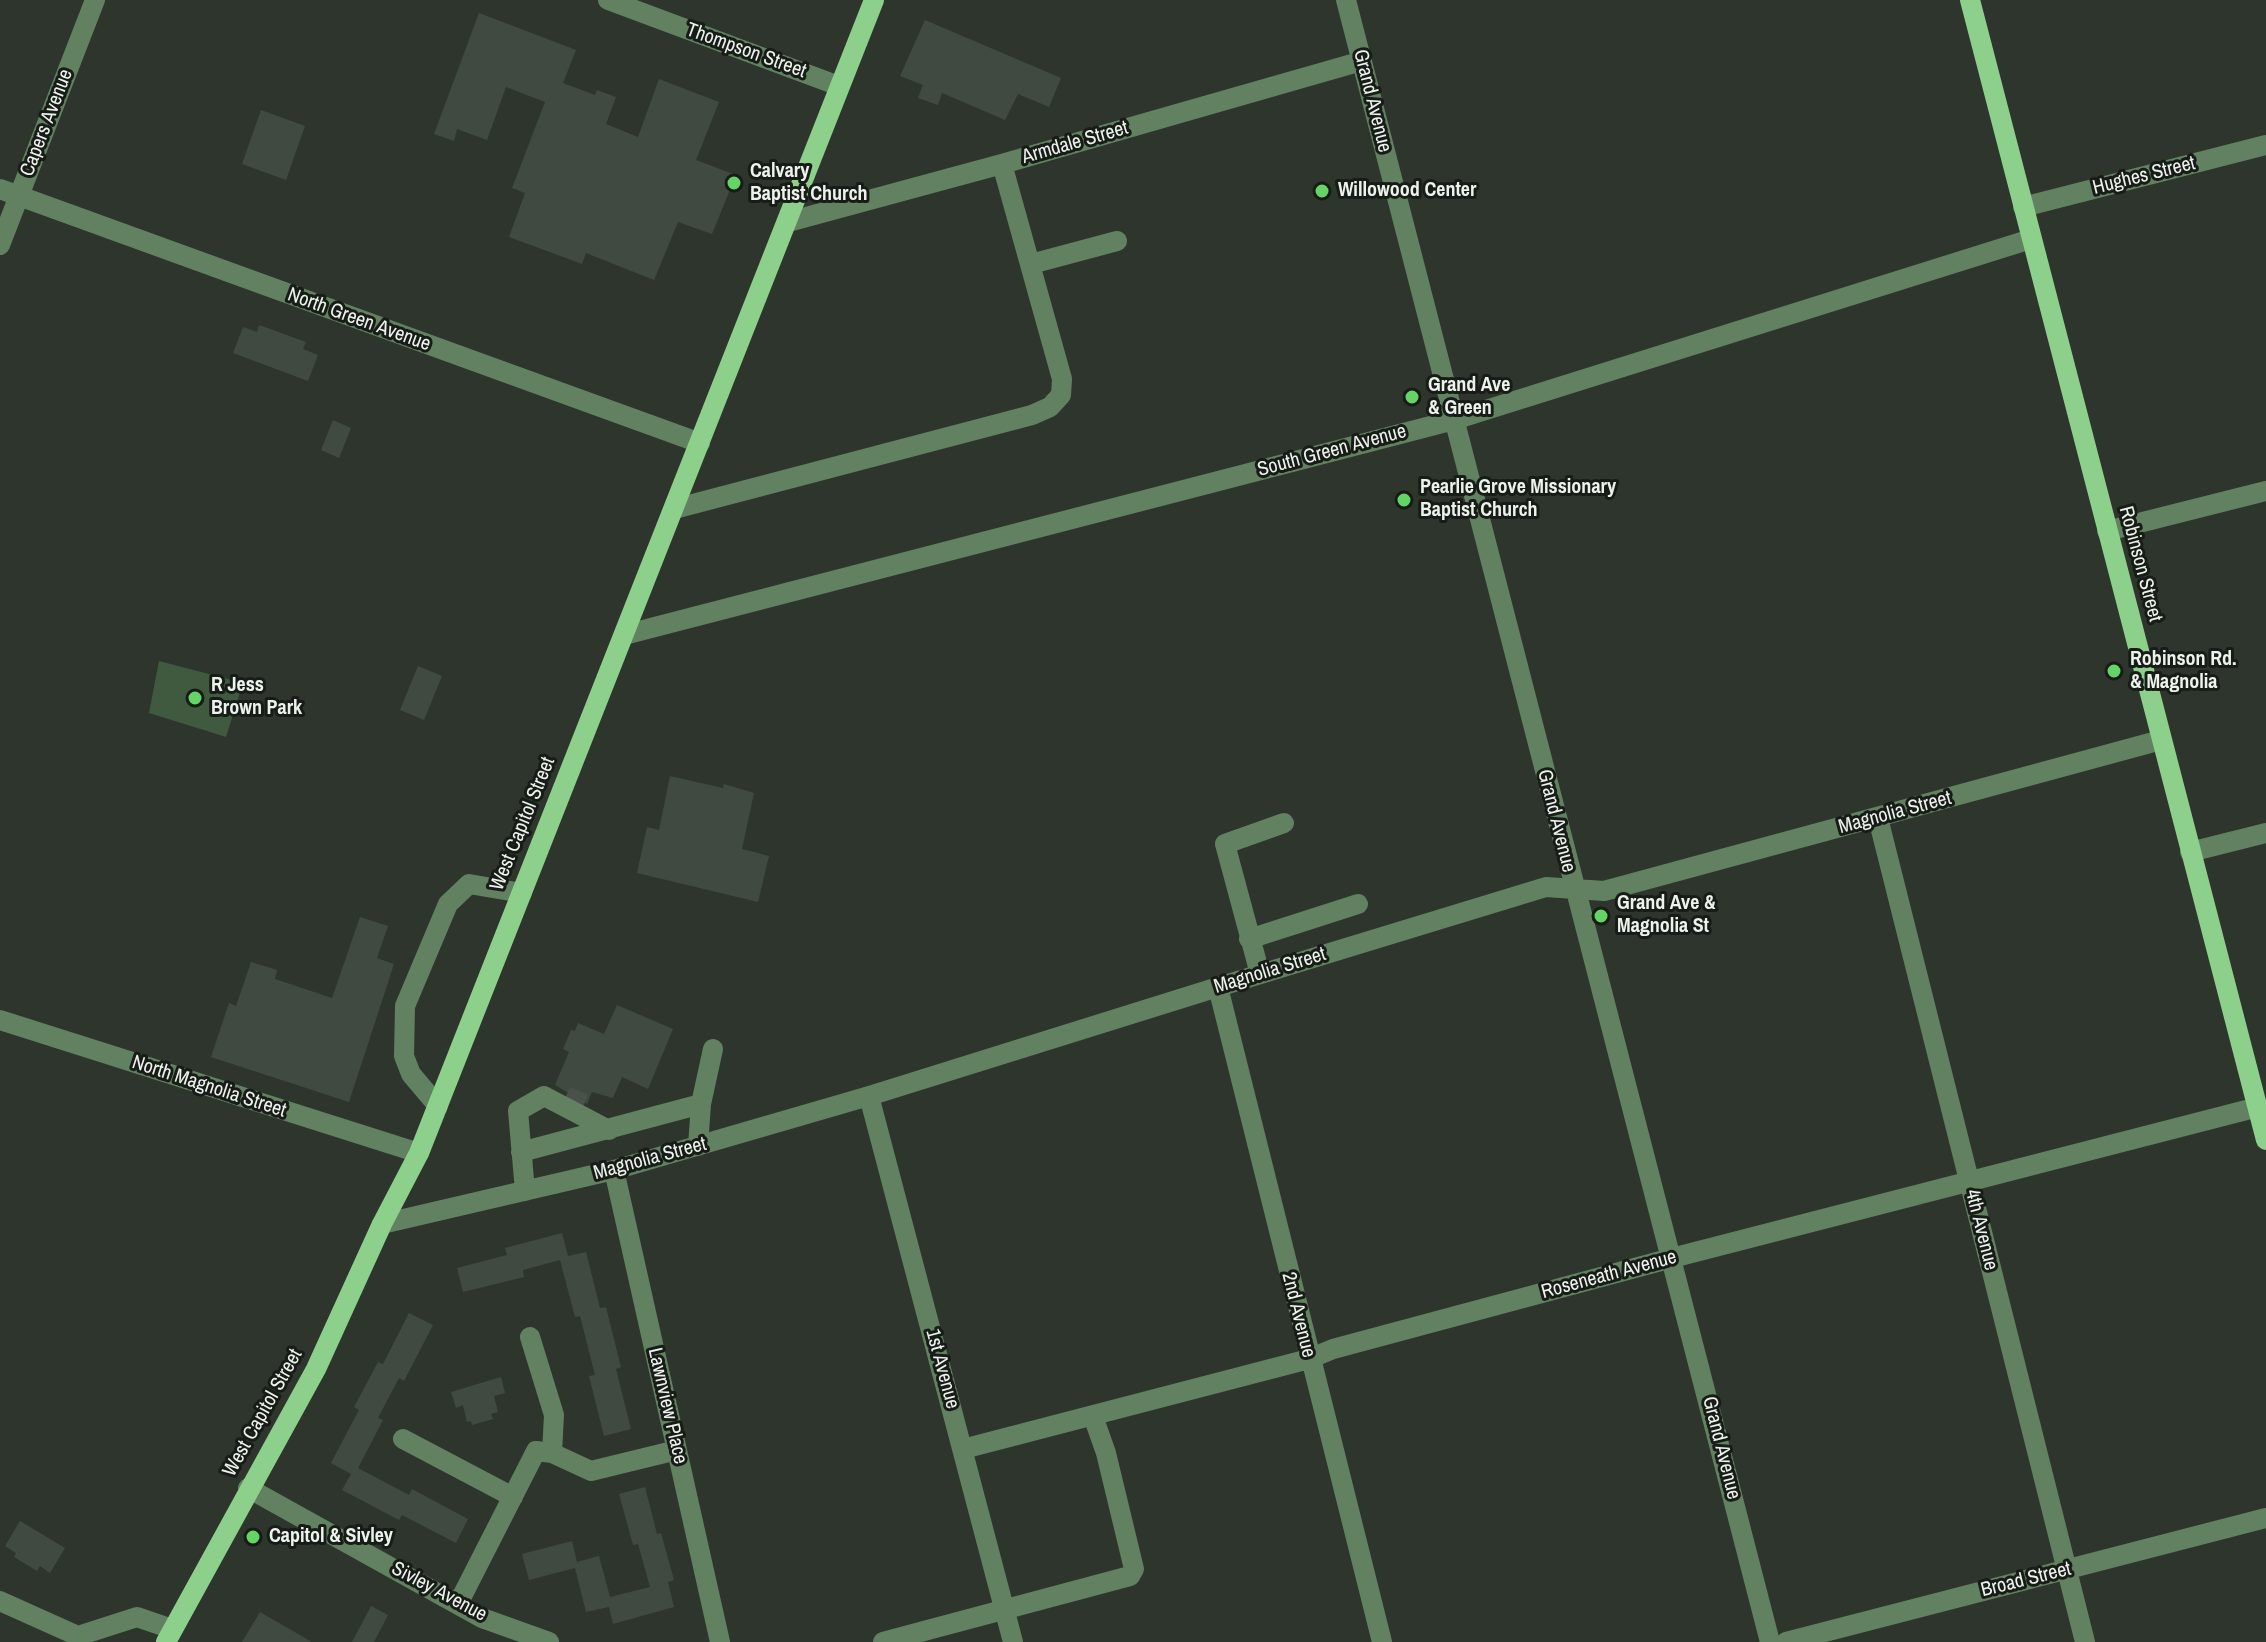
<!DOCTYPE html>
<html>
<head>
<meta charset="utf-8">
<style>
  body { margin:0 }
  canvas { display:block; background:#2d352c }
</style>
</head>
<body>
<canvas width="2266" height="1642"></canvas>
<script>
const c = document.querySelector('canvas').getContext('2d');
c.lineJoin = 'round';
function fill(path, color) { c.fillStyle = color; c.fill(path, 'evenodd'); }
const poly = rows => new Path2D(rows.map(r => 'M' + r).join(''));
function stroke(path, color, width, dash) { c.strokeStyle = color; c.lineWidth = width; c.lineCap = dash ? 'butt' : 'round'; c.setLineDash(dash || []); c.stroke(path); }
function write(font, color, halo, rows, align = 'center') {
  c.font = font + ' "Archivo Narrow",sans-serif'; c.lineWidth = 6; c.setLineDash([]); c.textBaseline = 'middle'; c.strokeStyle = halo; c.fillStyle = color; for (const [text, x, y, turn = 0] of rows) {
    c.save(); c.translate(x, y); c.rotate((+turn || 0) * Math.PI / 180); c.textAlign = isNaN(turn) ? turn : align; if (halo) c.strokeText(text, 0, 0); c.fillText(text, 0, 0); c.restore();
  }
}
const green = poly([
  [159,661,243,683,226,737,149,713]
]);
const building = poly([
  [479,13,576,50,563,83,595,95,597,90,616,97,606,124,638,137,659,79,719,102,696,160,736,175,712,234,678,222,654,280,586,253,582,264,509,237,525,193,512,188,545,102,506,87,487,140,457,129,454,141,434,134],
  [925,20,1061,78,1049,107,1018,94,1005,120,942,93,938,105,918,98,923,85,900,76],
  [261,110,305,126,286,180,242,164],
  [259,325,306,342,303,349,318,355,308,381,233,353,243,327,257,332],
  [333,420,351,428,339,458,321,450],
  [418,666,442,676,424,720,400,710],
  [670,776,723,788,724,784,754,793,742,849,769,856,758,902,637,873,647,827,659,830],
  [360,917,388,926,377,958,394,964,349,1102,211,1057,229,1003,236,1006,251,962,277,970,275,979,332,998],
  [617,1005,673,1029,648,1089,622,1077,613,1098,592,1092,587,1104,555,1085,569,1052,563,1049,571,1030,575,1031,578,1023,604,1034],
  [562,1233,568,1256,586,1252,600,1308,606,1307,621,1367,616,1369,631,1429,604,1436,589,1376,595,1375,580,1316,575,1317,560,1260,523,1270,524,1277,463,1292,457,1268,507,1255,505,1248],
  [409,1313,433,1325,404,1381,399,1378,378,1418,383,1420,358,1468,409,1495,412,1489,468,1519,456,1543,402,1515,399,1520,342,1490,351,1474,331,1463,359,1410,354,1407,378,1362,383,1364],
  [501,1377,505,1393,494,1396,498,1412,491,1414,493,1419,472,1425,471,1421,467,1422,463,1405,456,1408,451,1392],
  [645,1487,657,1534,661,1533,674,1580,668,1582,674,1607,613,1624,609,1607,586,1612,575,1568,529,1580,522,1554,572,1541,577,1562,599,1556,610,1597,650,1587,638,1544,633,1545,619,1494],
  [20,1521,65,1548,50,1573,40,1566,37,1571,14,1557,16,1553,5,1546],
  [371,1606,388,1615,374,1642,352,1642],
  [260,1612,312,1642,242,1642]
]);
const minorTunnel = poly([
  [566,1096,586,1105]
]);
const minor = poly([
  [608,0,839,86],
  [1346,0,1770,1642],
  [0,189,700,443],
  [2023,207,2266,145],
  [788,222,1002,164,1362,61],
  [0,245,95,0],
  [1031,264,1117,241],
  [674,509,1032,415,1050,407,1061,395,1062,379,1002,164],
  [2107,531,2266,491],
  [624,635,1454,420,2031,239],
  [1878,818,2085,1642],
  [2190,852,2266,833],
  [1249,939,1358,904],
  [1260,974,1225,844,1284,823],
  [1218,987,1382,1642],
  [0,1020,419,1153],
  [869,1096,1013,1642],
  [438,1106,411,1074,404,1056,405,1006,448,904,469,884,522,893],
  [698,1146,701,1104],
  [521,1152,701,1104,713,1049],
  [614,1170,720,1642],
  [525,1191,518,1111,544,1096,609,1130],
  [382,1224,614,1170,869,1096,1218,987,1546,887,1604,891,2161,740],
  [530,1337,554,1415,552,1453],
  [403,1439,513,1497],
  [963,1449,1309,1359,1333,1349,1672,1258,2258,1107],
  [248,1488,482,1618,549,1642],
  [0,1601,78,1636,137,1617,172,1629],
  [458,1604,536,1451,552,1453,591,1471,677,1450],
  [883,1642,1130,1576,1134,1569,1106,1453,1093,1416],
  [1786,1642,2266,1518]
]);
const major = poly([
  [1970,0,2266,1140],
  [166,1642,316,1369,382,1224,419,1153,874,0]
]);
const markers = [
  [734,183,8,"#65d467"],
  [1322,191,8,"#65d467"],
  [1412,397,8,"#65d467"],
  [1404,500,8,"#65d467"],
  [2114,671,8,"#65d467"],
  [195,698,8,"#65d467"],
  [1601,916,8,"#65d467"],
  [253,1537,8,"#65d467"]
];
const streetNames = [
  ["Thompson Street",746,51,20],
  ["Grand Avenue",1372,101,76],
  ["Capers Avenue",47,123,-69],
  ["Armdale Street",1075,143,-16],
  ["Hughes Street",2144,176,-14],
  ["North Green Avenue",359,320,20],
  ["South Green Avenue",1332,451,-15],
  ["Robinson Street",2140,564,75],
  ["Magnolia Street",1895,813,-15],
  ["Grand Avenue",1556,821,76],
  ["West Capitol Street",523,824,-68],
  ["Magnolia Street",1270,971,-17],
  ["North Magnolia Street",209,1087,18],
  ["Magnolia Street",650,1159,-15],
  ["4th Avenue",1981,1230,76],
  ["Roseneath Avenue",1609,1275,-15],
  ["2nd Avenue",1298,1315,76],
  ["1st Avenue",942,1369,75],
  ["Lawnview Place",667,1406,77],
  ["West Capitol Street",263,1413,-61],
  ["Grand Avenue",1721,1448,76],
  ["Broad Street",2026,1580,-14],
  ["Sivley Avenue",439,1592,28]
];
const poiNames = [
  ["Calvary",750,172],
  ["Baptist Church",750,195],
  ["Willowood Center",1338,191],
  ["Grand Ave",1428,386],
  ["& Green",1428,409],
  ["Pearlie Grove Missionary",1420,488],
  ["Baptist Church",1420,511],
  ["Robinson Rd.",2130,660],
  ["& Magnolia",2130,683],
  ["R Jess",211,686],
  ["Brown Park",211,709],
  ["Grand Ave &",1617,904],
  ["Magnolia St",1617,927],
  ["Capitol & Sivley",269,1537]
];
fill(green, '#3f5a3e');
fill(building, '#414a40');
stroke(minorTunnel, '#4a5149', 20, [20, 10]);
stroke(minor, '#618160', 20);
stroke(major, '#8cd08b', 20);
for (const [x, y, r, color] of markers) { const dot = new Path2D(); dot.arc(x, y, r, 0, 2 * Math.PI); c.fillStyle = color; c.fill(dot); stroke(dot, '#181c17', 3); }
write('20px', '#ecf2ec', '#181c17', streetNames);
write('bold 20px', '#ecf2ec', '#181c17', poiNames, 'left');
</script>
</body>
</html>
